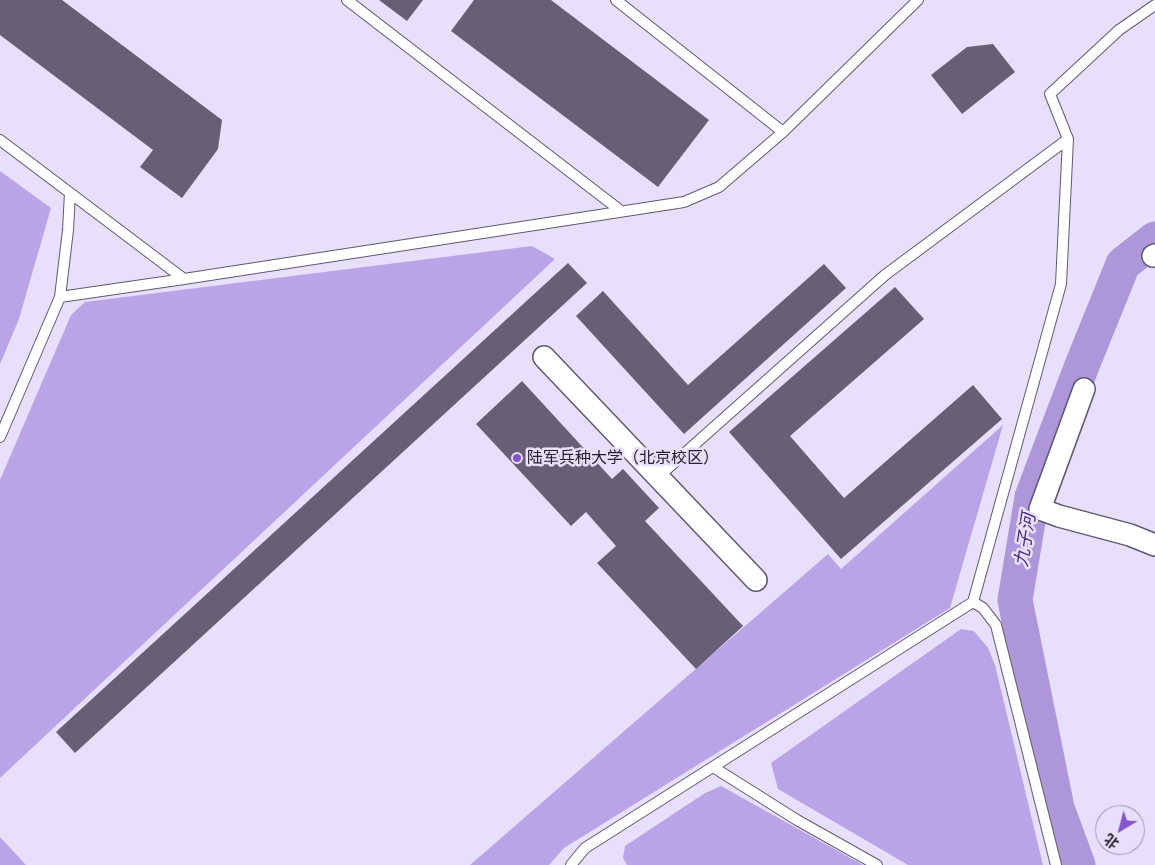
<!DOCTYPE html>
<html>
<head>
<meta charset="utf-8">
<style>
  body { margin:0 }
  #map { position:relative; width:1155px; height:865px; overflow:hidden; background:#e8dffb; font-family:Barlow,"Noto Sans SC",sans-serif }
  canvas { display:block }
  .north { position:absolute; left:1095px; top:805px; width:50px; height:50px; box-sizing:border-box; background:#e8dffb; border:1px solid #9a93a8; border-radius:50%; rotate:217deg; font-size:14px; font-weight:700; line-height:20px; text-align:center; color:#24212b }
  .north::after { content:''; display:block; margin:auto; width:18px; height:22px; background:#8554cc; clip-path:polygon(50% 0,100% 100%,50% 72%,0 100%) }
</style>
</head>
<body>
<div id="map">
<canvas width="1155" height="865"></canvas>
<div class="north">北</div>
</div>
<script>
const c = document.querySelector('canvas').getContext('2d');
c.lineJoin = 'round';
function fill(path, color) { c.fillStyle = color; c.fill(path, 'evenodd'); }
const poly = rows => new Path2D(rows.map(r => 'M' + r).join(''));
function stroke(path, color, width, dash) { c.strokeStyle = color; c.lineWidth = width; c.lineCap = dash ? 'butt' : 'round'; c.setLineDash(dash || []); c.stroke(path); }
function write(font, color, halo, rows, align = 'center') {
  c.font = font + ' Barlow,"Noto Sans SC",sans-serif'; c.lineWidth = 5; c.setLineDash([]); c.textBaseline = 'middle'; c.strokeStyle = halo; c.fillStyle = color; for (const [text, x, y, turn = 0] of rows) {
    c.save(); c.translate(x, y); c.rotate((+turn || 0) * Math.PI / 180); c.textAlign = isNaN(turn) ? turn : align; if (halo) c.strokeText(text, 0, 0); c.fillText(text, 0, 0); c.restore();
  }
}
const forest = poly([
  [0,171,51,208,19,319,0,364],
  [532,246,555,259,0,778,0,480,71,315,85,302],
  [1003,425,950,608,564,848,549,865,470,865,828,554,841,569],
  [961,629,974,631,988,648,995,665,1043,865,908,865,778,789,771,763],
  [721,786,863,865,627,865,623,858,625,846,705,793],
  [0,837,26,865,0,865]
]);
const river = poly([
  [1078,865,1057,808,1015,600,1032,497,1081,368,1123,264,1155,239]
]);
const building = poly([
  [0,0,62,0,222,120,218,149,182,198,140,167,153,150,0,35],
  [379,0,423,0,407,21],
  [474,0,551,0,709,120,658,187,451,31],
  [993,44,1015,72,962,114,931,75,967,47],
  [568,263,587,283,75,753,56,732],
  [824,264,846,288,684,434,576,316,603,291,688,385],
  [895,287,924,319,790,436,844,498,973,385,1002,419,841,559,729,432],
  [522,381,612,479,623,469,659,508,645,521,743,626,696,669,597,563,616,546,586,512,571,526,476,424]
]);
const service = poly([
  [347,0,621,211],
  [616,0,783,132],
  [0,140,184,279],
  [60,297,184,279,684,202,719,187,783,132,918,0],
  [0,437,60,297,68,230,70,193],
  [658,477,885,275,1068,139],
  [973,602,983,608,996,625,1056,865],
  [713,767,797,820,877,865],
  [571,865,585,848,973,602,1061,284,1068,139,1050,94,1119,30,1155,5]
]);
const minor = poly([
  [1153,256,1155,255],
  [544,357,756,580],
  [1084,389,1040,509,1059,516,1130,535,1155,545]
]);
const markers = [
  [517,458,5,"#8554cc"]
];
const poiNames = [
  ["陆军兵种大学（北京校区）",527,458]
];
const waterNames = [
  ["九子河",1025,540,-81]
];
fill(forest, '#baa4e8');
stroke(river, '#ad97da', 35);
fill(building, '#665f76');
stroke(service, '#605970', 12);
stroke(minor, '#605970', 24);
stroke(service, '#fff', 10);
stroke(minor, '#fff', 21);
for (const [x, y, r, color] of markers) { const dot = new Path2D(); dot.arc(x, y, r, 0, 2 * Math.PI); c.fillStyle = color; c.fill(dot); stroke(dot, '#e8dffb', 2); }
write('16px', '#24212b', '#e8dffb', poiNames, 'left');
write('italic 18px', '#4b2b79', '#e8dffb', waterNames);
</script>
</body>
</html>
